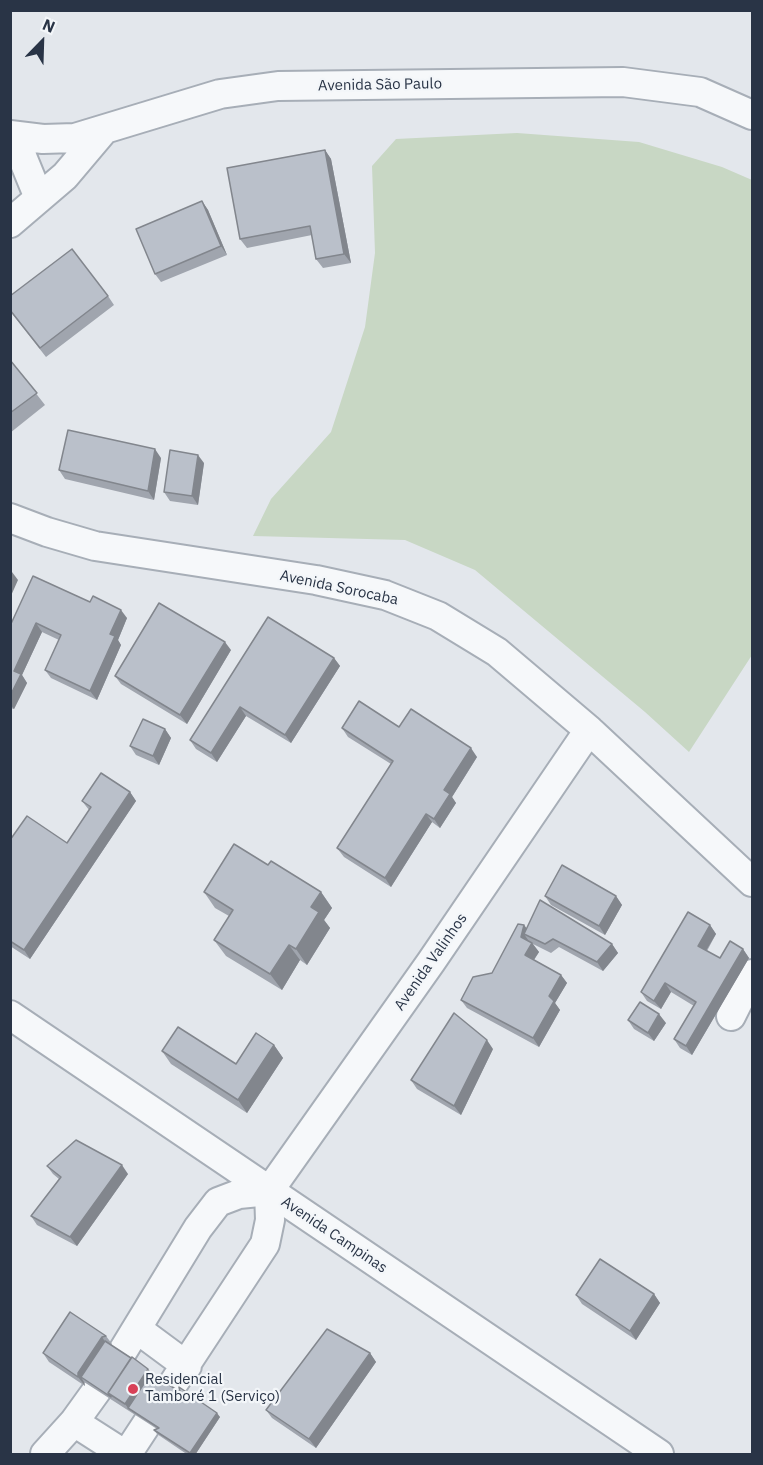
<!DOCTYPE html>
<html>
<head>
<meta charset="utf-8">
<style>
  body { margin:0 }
  #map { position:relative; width:763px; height:1465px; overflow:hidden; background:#e3e7ec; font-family:"IBM Plex Sans",sans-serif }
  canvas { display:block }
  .frame { position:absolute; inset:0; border:12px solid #293446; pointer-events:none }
  .north { position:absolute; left:12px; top:12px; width:60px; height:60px; -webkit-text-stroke:4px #f3f6f9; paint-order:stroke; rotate:23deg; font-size:16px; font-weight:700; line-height:24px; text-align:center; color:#293446 }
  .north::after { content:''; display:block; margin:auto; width:21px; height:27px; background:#293446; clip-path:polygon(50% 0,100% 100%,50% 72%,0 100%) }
</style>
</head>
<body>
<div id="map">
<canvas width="763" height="1465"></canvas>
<div class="frame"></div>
<div class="north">N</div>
</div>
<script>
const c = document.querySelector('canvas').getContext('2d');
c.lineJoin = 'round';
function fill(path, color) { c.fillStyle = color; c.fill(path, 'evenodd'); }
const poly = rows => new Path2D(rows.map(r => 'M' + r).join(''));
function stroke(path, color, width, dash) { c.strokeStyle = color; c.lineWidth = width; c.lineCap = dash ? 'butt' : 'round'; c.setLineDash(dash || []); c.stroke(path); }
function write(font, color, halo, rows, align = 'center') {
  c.font = font + ' "IBM Plex Sans",sans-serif'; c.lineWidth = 4.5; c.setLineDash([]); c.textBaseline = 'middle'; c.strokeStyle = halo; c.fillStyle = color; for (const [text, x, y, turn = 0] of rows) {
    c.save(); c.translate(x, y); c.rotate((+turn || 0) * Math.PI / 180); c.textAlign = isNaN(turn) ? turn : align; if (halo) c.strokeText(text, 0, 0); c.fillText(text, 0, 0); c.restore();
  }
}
const green = poly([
  [517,133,639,142,722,167,752,180,752,655,689,752,645,712,475,570,405,540,253,536,271,499,331,432,365,327,375,253,372,166,396,139]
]);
const minor = poly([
  [10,135,43,139,75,138,220,94,278,86,623,82,700,92,752,115],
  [10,138,19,149,39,198],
  [10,223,65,176,103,131],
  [10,518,47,532,95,546,316,580,385,595,438,616,497,652,589,730,752,882],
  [10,1015,659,1454],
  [731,1016,752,974],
  [137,1329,187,1366],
  [74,1422,124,1454],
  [45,1454,74,1422,110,1372,198,1228,218,1202,239,1194,269,1191],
  [127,1454,265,1244,270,1220,269,1191,431,962,589,730]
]);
const wall = poly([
  [325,150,331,159,351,263,323,268,316,259,312,235,247,248,240,239],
  [202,201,208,210,227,255,161,282,155,274],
  [10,296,108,296,114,305,46,357,10,311],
  [10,360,45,405,10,433],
  [161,458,154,500,65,479,59,470],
  [204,463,198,505,170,501,164,492],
  [90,602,127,618,118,640,121,645,97,700,51,678,45,670,59,640,42,632,22,675,27,683,14,709,10,708,10,626],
  [268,617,334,658,340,666,291,743,246,716,217,762,196,749,190,740],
  [231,650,187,724,121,684,115,676],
  [399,727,477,757,452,797,456,803,440,828,432,822,391,887,344,857,337,848,391,764,348,737,342,728],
  [165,729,171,738,159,765,136,755,130,746],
  [130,792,136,801,30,959,10,946,10,840,67,843,89,810,82,801],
  [268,865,321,892,332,908,324,920,330,928,307,965,300,960,282,990,226,956,214,940,229,916,215,908,204,892],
  [545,896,616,896,622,905,605,935,551,905],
  [524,925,527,929,612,944,618,953,603,971,559,947,551,953,533,944,539,952,534,960,561,975,567,983,555,1003,560,1010,539,1047,467,1008,461,1000,492,973],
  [710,925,716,934,707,951,720,958,743,949,749,958,692,1055,680,1048,674,1039,694,1006,671,992,661,1009,647,1001,641,992],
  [628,1020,666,1023,654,1041,634,1029],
  [274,1045,283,1058,247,1113,171,1064,162,1051,236,1064],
  [493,1049,461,1115,417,1089,411,1080],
  [47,1166,128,1174,77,1246,37,1225,31,1216,59,1179,53,1174],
  [654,1294,660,1303,636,1340,582,1304,576,1295],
  [106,1336,112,1344,111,1345,180,1392,220,1417,195,1455,188,1455,157,1434,154,1430,157,1429,84,1382,85,1386,49,1362,43,1353],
  [370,1353,376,1362,316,1448,272,1418,266,1410]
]);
const shadedWall = poly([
  [325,150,331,159,351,263,344,254],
  [202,201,208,210,227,255,221,246],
  [155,449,161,458,154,500,148,491],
  [198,455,204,463,198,505,192,496],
  [12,572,18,580,10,598,10,576],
  [121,610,127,618,118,640,121,645,97,700,90,691,110,634],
  [36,623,42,632,22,675,27,683,14,709,10,704,10,696,14,671],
  [225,642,231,650,187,724,180,715],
  [334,658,340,666,291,743,285,735],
  [240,707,246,716,217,762,211,753],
  [165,729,171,738,159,765,153,756],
  [471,748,477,757,452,797,456,803,440,828,434,819,444,790],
  [130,792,136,801,30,959,24,950],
  [426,814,432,822,391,887,385,878],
  [321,892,332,908,324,920,330,928,307,965,296,949,311,907],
  [616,896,622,905,605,935,599,926],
  [524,925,530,933,524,934,528,940,527,945,521,937],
  [710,925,716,934,704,954,698,946],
  [532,943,539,952,531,964,525,955],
  [612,944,618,953,603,971,597,962],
  [289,945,300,960,282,990,270,974],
  [743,949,749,958,692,1055,686,1046],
  [561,975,567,983,555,1003,560,1010,539,1047,533,1038,549,996],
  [665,983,671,992,661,1009,654,1001],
  [659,1014,666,1023,654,1041,648,1033],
  [487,1040,493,1049,461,1115,454,1106],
  [274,1045,283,1058,247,1113,238,1100],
  [122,1165,128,1174,77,1246,70,1237],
  [654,1294,660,1303,636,1340,630,1331],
  [102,1337,108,1346,81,1377,84,1382,85,1386,78,1377,78,1373],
  [370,1353,376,1362,316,1448,309,1439],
  [148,1369,155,1377,128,1408,125,1404],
  [217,1413,220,1417,195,1455,190,1455,190,1453]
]);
const building = poly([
  [325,150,344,254,316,259,310,226,240,239,227,168,325,150],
  [202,201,221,246,155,274,136,229,202,201],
  [72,249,108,296,40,348,10,310,10,296,72,249],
  [10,360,37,393,10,413,10,360],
  [68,430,155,449,148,491,59,470,68,430],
  [170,450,198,455,192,496,164,492,170,450],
  [33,576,90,602,93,596,121,610,110,634,115,636,90,691,45,670,61,635,36,623,14,671,21,674,10,696,10,626,33,576],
  [159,603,225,642,180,715,115,676,159,603],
  [268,617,334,658,285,735,240,707,211,753,190,740,268,617],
  [359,701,399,727,411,709,471,748,444,790,450,794,434,819,426,814,385,878,337,848,393,761,342,728,359,701],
  [143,719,165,729,153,756,130,746,143,719],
  [101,773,130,792,24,950,10,941,10,840,27,816,67,843,91,807,82,801,101,773],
  [234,844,268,865,271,861,321,892,311,907,319,912,296,949,289,945,270,974,214,940,233,910,204,892,234,844],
  [562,865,616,896,599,926,545,896,562,865],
  [540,900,612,944,597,962,553,939,545,944,524,934,540,900],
  [688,912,710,925,698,946,720,958,730,941,743,949,686,1046,674,1039,696,1002,665,983,654,1001,641,992,688,912],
  [518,924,524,925,521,937,532,943,525,955,561,975,549,996,554,1001,533,1038,461,1000,473,977,492,973,518,924],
  [640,1002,659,1014,648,1033,628,1020,640,1002],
  [454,1013,487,1040,454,1106,411,1080,454,1013],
  [178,1027,236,1064,256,1033,274,1045,238,1100,162,1051,178,1027],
  [76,1140,122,1165,70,1237,31,1216,61,1177,47,1166,76,1140],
  [600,1259,654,1294,630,1331,576,1295,600,1259],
  [70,1312,106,1336,102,1337,78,1373,78,1377,43,1353,70,1312],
  [327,1329,370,1353,309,1439,266,1410,327,1329],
  [105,1341,131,1358,108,1393,111,1397,81,1377,105,1341],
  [132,1357,148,1369,125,1404,108,1393,132,1357],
  [151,1373,180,1392,179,1387,217,1413,190,1453,154,1430,159,1428,128,1408,151,1373]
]);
const markers = [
  [133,1389,6,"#d84158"]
];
const streetNames = [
  ["Avenida São Paulo",380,85,-1],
  ["Avenida Sorocaba",339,588,12],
  ["Avenida Valinhos",431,962,-55],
  ["Avenida Campinas",334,1235,34]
];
const poiNames = [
  ["Residencial",145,1380],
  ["Tamboré 1 (Serviço)",145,1397]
];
fill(green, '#c8d7c4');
stroke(minor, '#a7aeb7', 32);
stroke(minor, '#f6f8fa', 28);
fill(wall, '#a0a5ae');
fill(shadedWall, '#82868d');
fill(building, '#bac0ca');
stroke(building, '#82868d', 1.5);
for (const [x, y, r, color] of markers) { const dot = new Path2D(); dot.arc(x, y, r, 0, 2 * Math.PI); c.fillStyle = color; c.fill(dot); stroke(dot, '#f3f6f9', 2); }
write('15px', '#293446', '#f3f6f9', streetNames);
write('15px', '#293446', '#f3f6f9', poiNames, 'left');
</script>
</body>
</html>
